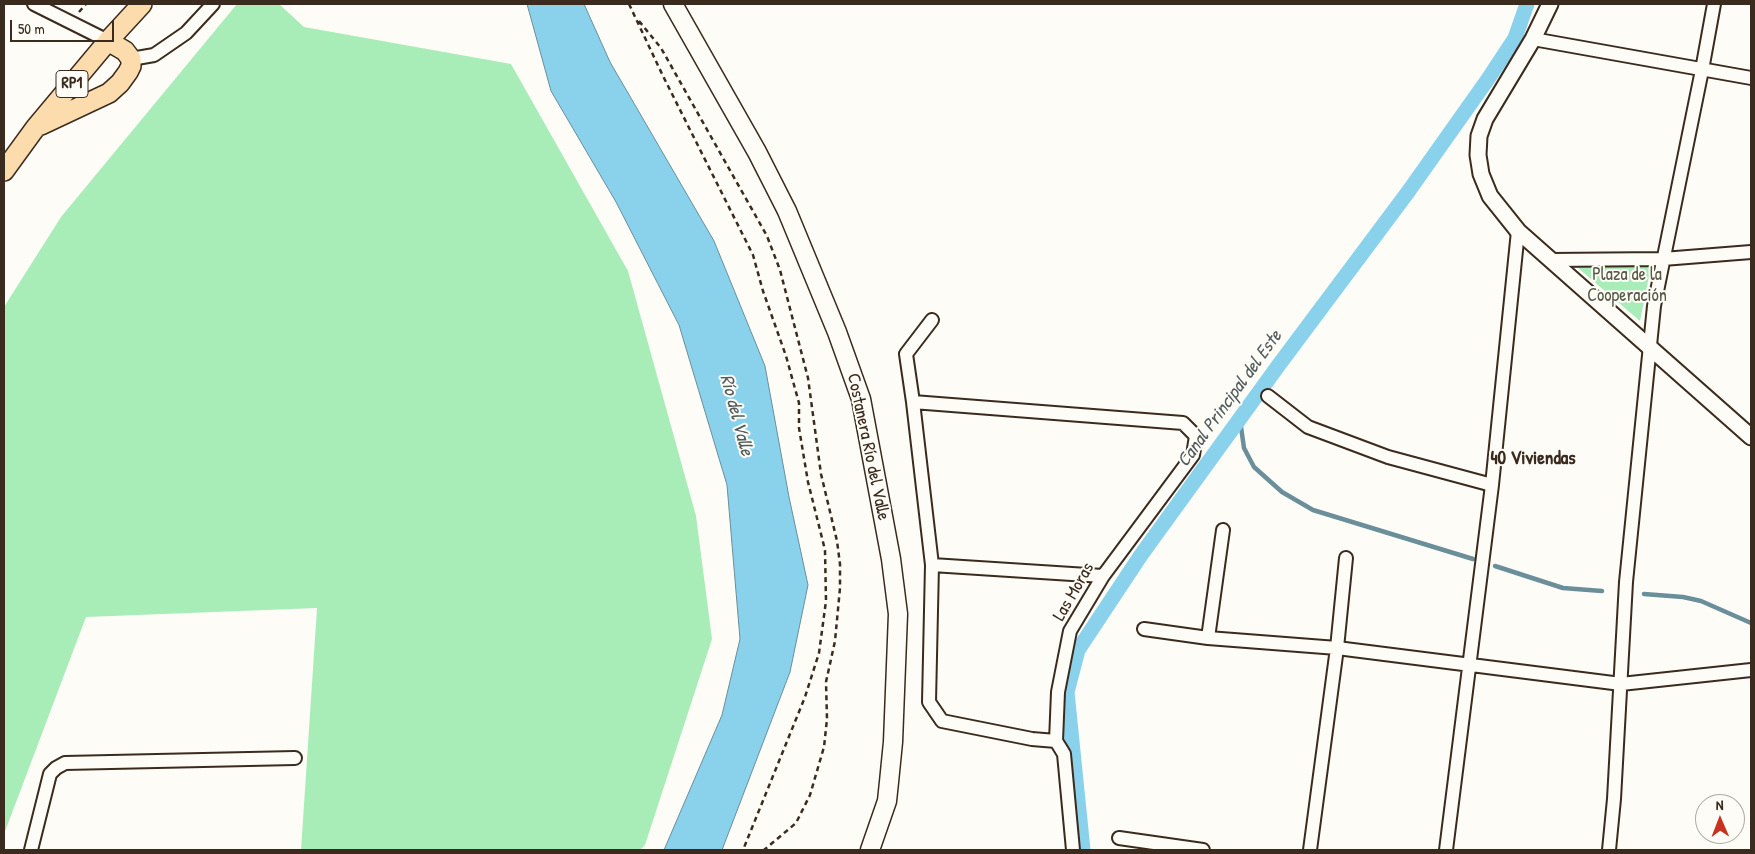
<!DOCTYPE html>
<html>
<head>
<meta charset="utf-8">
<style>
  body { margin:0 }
  #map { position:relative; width:1755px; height:854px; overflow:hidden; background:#fdfcf7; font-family:"Patrick Hand",sans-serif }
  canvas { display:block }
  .frame { position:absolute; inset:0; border:5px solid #3b2a1e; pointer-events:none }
  .north { position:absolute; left:1695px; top:794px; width:50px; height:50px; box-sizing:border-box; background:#fdfcf7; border:1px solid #afa8a0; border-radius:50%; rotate:359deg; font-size:14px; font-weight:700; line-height:20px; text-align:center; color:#3b2a1e }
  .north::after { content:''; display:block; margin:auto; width:18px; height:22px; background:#c8321e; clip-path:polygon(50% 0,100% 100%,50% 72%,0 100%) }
  .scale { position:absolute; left:10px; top:20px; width:104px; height:22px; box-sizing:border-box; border:2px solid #3b2a1e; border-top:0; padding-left:6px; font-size:15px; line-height:18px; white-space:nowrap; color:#3b2a1e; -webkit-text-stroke:4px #fdfcf7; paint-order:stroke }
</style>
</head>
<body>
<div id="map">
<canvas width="1755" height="854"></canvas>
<div class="frame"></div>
<div class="north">N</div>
<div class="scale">50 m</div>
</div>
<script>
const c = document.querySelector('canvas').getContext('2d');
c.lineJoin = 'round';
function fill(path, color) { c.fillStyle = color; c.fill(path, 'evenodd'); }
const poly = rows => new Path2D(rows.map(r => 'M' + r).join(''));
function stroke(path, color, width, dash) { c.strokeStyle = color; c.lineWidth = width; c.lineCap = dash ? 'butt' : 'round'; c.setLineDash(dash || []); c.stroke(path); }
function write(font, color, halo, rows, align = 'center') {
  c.font = font + ' "Patrick Hand",sans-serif'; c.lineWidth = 4; c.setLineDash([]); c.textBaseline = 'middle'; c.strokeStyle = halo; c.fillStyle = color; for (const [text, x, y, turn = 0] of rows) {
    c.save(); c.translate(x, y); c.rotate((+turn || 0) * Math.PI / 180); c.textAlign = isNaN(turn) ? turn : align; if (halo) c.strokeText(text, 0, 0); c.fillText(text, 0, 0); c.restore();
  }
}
const green = poly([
  [237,4,279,4,304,27,511,64,628,271,696,516,712,639,645,845,640,850,301,850,317,608,86,617,4,834,4,307,61,217],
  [1577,267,1651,267,1640,321]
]);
const water = poly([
  [527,4,584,4,610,62,714,241,765,366,789,497,808,585,790,672,722,850,664,850,722,715,740,639,727,485,679,325,616,202,551,91,527,4]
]);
const stream = poly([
  [1240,420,1244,448,1254,467,1282,492,1313,510,1473,559],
  [1495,566,1563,588,1602,591],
  [1644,594,1683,597,1701,601,1751,623]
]);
const canal = poly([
  [1083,850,1067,692,1078,650,1141,555,1278,366,1408,192,1488,79,1515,38,1527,4]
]);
const path = poly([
  [629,4,663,76,753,255,763,291,786,356,799,403,799,428,808,482,825,550,826,601,819,653,805,697,743,850],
  [79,12,86,4],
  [639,21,661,48,767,236,780,270,808,378,821,474,837,541,840,564,840,588,835,641,826,682,827,719,824,747,810,795,796,823,764,850]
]);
const minor = poly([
  [34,4,108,41],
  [1533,39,1751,78],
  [131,59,154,55,186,33,213,4],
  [1550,260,1663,259,1751,252],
  [932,320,906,354,913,402,932,565,929,702,942,721,1032,739,1056,741],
  [1268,396,1308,427,1388,457,1492,485],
  [913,402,1183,423,1196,436,1193,455,1103,576,1070,631,1058,692,1056,741,1064,754,1073,850],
  [932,565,1103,576],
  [1144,629,1208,638,1337,648,1621,684,1751,670],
  [1208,638,1223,530],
  [1119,838,1203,850],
  [31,850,50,774,56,768,65,763,295,758],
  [1310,850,1337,648,1346,558],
  [1446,850,1492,485,1518,231],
  [1609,850,1614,799,1626,582,1654,306,1702,70,1714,4]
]);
const tertiary = poly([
  [1550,4,1533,39,1485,119,1479,136,1478,155,1481,174,1490,196,1518,231,1751,437]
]);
const secondary = poly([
  [673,4,757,152,787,211,837,332,861,399,891,559,898,614,893,742,889,782,887,801,870,850]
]);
const primary = poly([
  [41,125,109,93,120,83,128,72,131,66,131,59,125,51,108,41],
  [4,171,36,127,108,41,142,4]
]);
const shields = [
  [72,84,32]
];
const shieldNames = [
  ["RP1",72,84]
];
const parkNames = [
  ["Plaza de la",1627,275],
  ["Cooperación",1627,296]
];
const streetNames = [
  ["Costanera Río del Valle",868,447,78],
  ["Las Moras",1074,592,-60]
];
const waterNames = [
  ["Canal Principal del Este",1230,399,-54],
  ["Río del Valle",736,415,75]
];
const neighbourhoodNames = [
  ["40 Viviendas",1533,459]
];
fill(green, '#a8ecb7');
fill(water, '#8ad1ec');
stroke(water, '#6a8e9a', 1);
stroke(stream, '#6a8e9a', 4.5);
stroke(canal, '#8ad1ec', 15);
stroke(minor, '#3b2a1e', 16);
stroke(tertiary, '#3b2a1e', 19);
stroke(secondary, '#3b2a1e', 21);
stroke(primary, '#3b2a1e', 22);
stroke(path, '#3b2a1e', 2.5, [5, 4]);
stroke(minor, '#fdfcf7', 12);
stroke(tertiary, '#fdfcf7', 15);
stroke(secondary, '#fdfcf7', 18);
stroke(primary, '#fcdcac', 19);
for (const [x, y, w] of shields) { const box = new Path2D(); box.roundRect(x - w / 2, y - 13.5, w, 27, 4); c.fillStyle = '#fdfcf7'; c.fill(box); stroke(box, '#3b2a1e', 1); }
write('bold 16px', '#3b2a1e', null, shieldNames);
write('18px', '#565a44', '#fdfcf7', parkNames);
write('18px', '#3b2a1e', '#fdfcf7', streetNames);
write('italic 19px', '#535c5c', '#fdfcf7', waterNames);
write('bold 19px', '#3b2a1e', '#fdfcf7', neighbourhoodNames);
</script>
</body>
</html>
